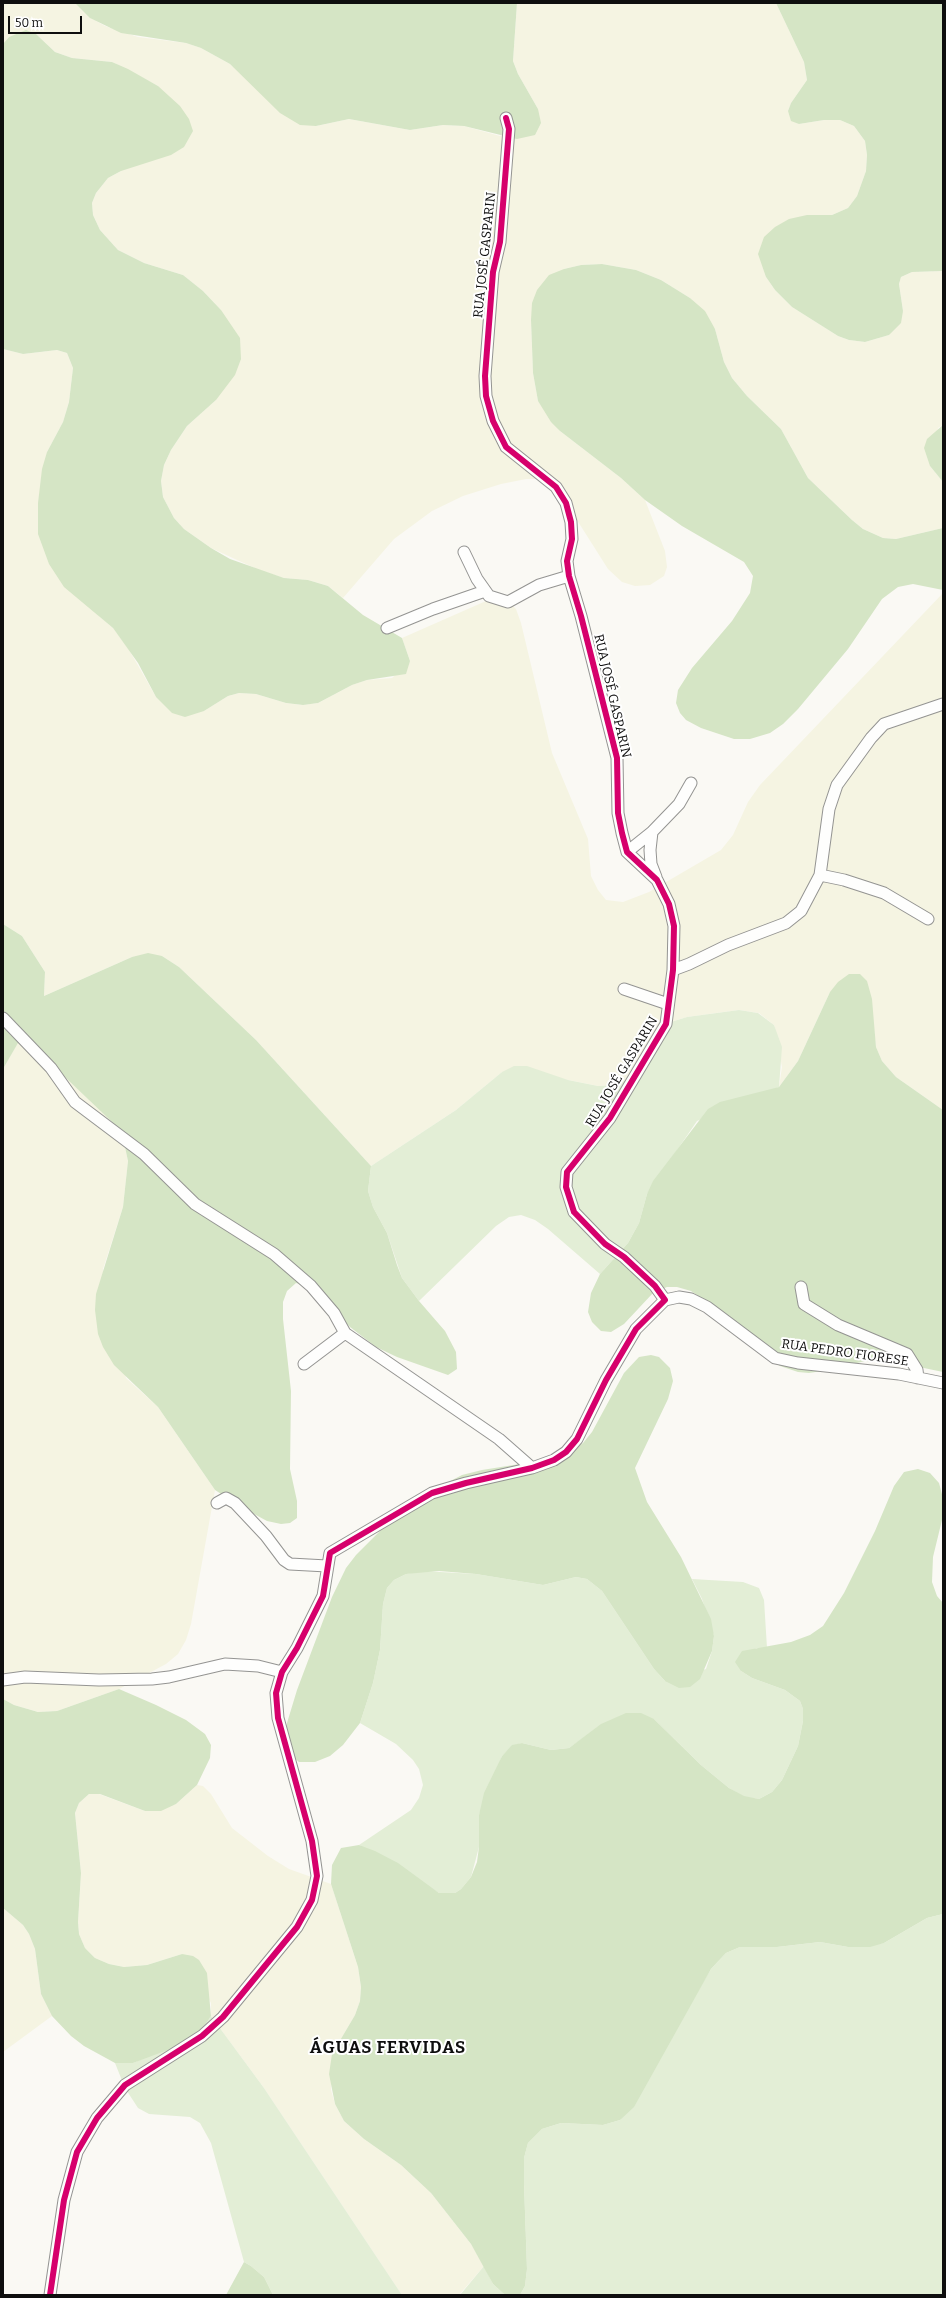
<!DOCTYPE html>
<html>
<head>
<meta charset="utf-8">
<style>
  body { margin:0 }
  #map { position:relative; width:946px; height:2298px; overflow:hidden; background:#faf9f4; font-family:Bitter,serif }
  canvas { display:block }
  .frame { position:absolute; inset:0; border:4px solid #0e0e0e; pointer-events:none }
  .scale { position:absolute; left:8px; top:16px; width:74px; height:18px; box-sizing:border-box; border:2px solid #0e0e0e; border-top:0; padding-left:5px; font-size:12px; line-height:14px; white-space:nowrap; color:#0e0e0e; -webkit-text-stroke:3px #fff; paint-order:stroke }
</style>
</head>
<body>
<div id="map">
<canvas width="946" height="2298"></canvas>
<div class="frame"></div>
<div class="scale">50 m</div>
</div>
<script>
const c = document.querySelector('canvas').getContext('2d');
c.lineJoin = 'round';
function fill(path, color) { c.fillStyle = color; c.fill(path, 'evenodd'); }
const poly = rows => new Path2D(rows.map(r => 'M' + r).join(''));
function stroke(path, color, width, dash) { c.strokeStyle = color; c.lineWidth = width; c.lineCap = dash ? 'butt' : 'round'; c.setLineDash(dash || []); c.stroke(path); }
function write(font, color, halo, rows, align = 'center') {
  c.font = font + ' Bitter,serif'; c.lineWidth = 4; c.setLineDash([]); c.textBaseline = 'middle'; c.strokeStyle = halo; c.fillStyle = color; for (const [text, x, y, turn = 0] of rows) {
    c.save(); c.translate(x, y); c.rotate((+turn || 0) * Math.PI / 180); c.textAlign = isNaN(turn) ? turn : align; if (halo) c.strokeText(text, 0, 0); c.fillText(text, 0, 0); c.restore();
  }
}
const farmland = poly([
  [3,3,75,3,91,18,105,26,138,37,186,43,201,48,230,64,247,78,316,126,349,119,410,130,443,125,464,126,500,136,538,109,518,74,513,61,517,3,776,3,804,62,807,80,791,103,788,111,799,124,824,120,840,120,854,126,865,141,867,155,866,171,857,196,848,208,832,215,807,215,766,277,775,290,792,307,838,336,849,340,865,342,889,335,903,311,899,284,901,277,912,272,943,271,943,425,938,428,930,466,943,482,943,528,896,539,883,538,863,529,852,520,808,478,781,429,747,396,732,378,724,362,715,329,690,298,661,280,636,270,602,264,581,265,564,269,531,320,533,373,538,401,560,431,621,478,645,500,665,551,667,567,664,576,650,585,635,586,622,582,608,569,563,498,538,479,526,479,501,484,463,496,432,511,394,539,343,598,328,586,308,580,284,578,259,570,211,548,184,529,174,518,163,497,161,481,164,465,171,450,187,426,216,400,221,310,203,291,183,275,144,263,118,250,100,230,93,215,92,203,96,193,108,178,121,171,158,86,112,62,72,58,55,52,36,34,9,37,3,44],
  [3,349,23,354,57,350,67,353,73,368,69,402,63,422,47,452,99,616,113,628,128,648,156,697,204,711,228,696,239,693,256,694,286,703,302,705,318,703,352,685,367,680,392,678,410,661,402,638,486,601,500,598,507,600,516,609,521,623,552,753,588,839,591,876,598,890,606,900,623,902,649,892,721,850,733,835,748,802,760,785,943,593,943,1110,896,1077,882,1061,876,1047,874,1030,830,992,798,1061,779,1087,782,1067,774,1025,759,1013,739,1010,687,1017,671,1022,627,1079,618,1085,598,1086,568,1080,502,1072,456,1110,371,1166,256,1040,179,967,162,956,132,957,44,996,45,972,22,936,3,924],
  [22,1035,112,1122,123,1138,128,1161,123,1207,103,1269,126,1378,158,1407,215,1490,191,1624,186,1640,178,1654,166,1664,119,1689,57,1711,38,1712,14,1705,3,1699,3,1069],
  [197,1785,203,1786,211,1794,232,1828,268,1856,289,1869,331,1884,358,1967,361,1987,360,2001,355,2015,332,2054,331,2090,335,2104,344,2121,364,2139,401,2165,431,2193,471,2244,484,2266,459,2295,402,2295,264,2088,211,2016,211,2003,182,1954,147,1965,124,1967,109,1964,95,1958,85,1948,79,1934,78,1922,81,1873,75,1813,79,1803,89,1794,99,1794,145,1811,176,1804],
  [3,1908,23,1925,29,1934,35,1949,41,1994,52,2016,3,2052]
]);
const green = poly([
  [739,1010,758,1013,774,1025,782,1047,779,1087,697,1121,647,1194,639,1223,628,1243,600,1274,548,1229,535,1220,521,1215,509,1217,496,1226,419,1301,402,1278,387,1233,373,1207,368,1191,371,1166,456,1110,502,1072,514,1066,527,1066,568,1080,598,1086,617,1085,627,1079,671,1022,687,1017],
  [422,1571,476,1574,543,1585,576,1577,587,1579,602,1591,654,1669,665,1681,706,1669,712,1651,714,1636,702,1599,692,1579,743,1582,759,1588,764,1600,767,1648,756,1648,741,1671,752,1678,785,1690,800,1701,803,1709,803,1721,798,1746,782,1780,772,1792,759,1799,744,1797,729,1788,701,1765,654,1719,585,1737,569,1748,551,1750,522,1743,512,1746,502,1756,479,1815,479,1847,471,1877,461,1889,455,1893,439,1893,359,1845,411,1810,419,1798,423,1785,419,1769,413,1760,396,1744,360,1723,373,1683,380,1650,383,1604,387,1588,394,1580,406,1574],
  [943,1914,943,2295,520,2295,525,2286,527,2269,524,2184,524,2158,528,2143,542,2129,561,2123,603,2125,620,2120,711,1969,726,1953,740,1947,777,1947,820,1942,848,1947,884,1943,927,1918],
  [211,2016,264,2088,402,2295,273,2295,264,2277,251,2266,244,2262,211,2143,200,2123,190,2117,149,2114,138,2108,125,2088,115,2063,133,2063,200,2033],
  [484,2266,493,2284,505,2295,460,2295]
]);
const forest = poly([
  [75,3,517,3,513,61,518,74,538,109,541,123,535,135,517,139,464,126,443,125,410,130,349,119,316,126,300,125,280,113,230,64,201,48,186,43,121,33,90,18],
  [776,3,943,3,943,271,912,272,901,277,899,284,903,311,901,323,889,335,865,342,849,340,838,336,792,307,775,290,766,277,758,254,764,237,775,227,789,219,807,215,832,215,848,208,857,196,866,171,867,155,865,141,854,126,840,120,824,120,799,124,791,121,788,111,791,103,807,80,804,62],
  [26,30,36,34,55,52,72,58,112,62,128,69,158,86,180,106,189,119,193,131,184,147,171,155,121,171,108,178,96,193,92,203,93,215,100,230,118,250,144,263,183,275,203,291,221,310,240,338,241,359,235,375,216,400,187,426,171,450,164,465,161,481,163,497,174,518,184,529,211,548,230,559,284,578,308,580,328,586,363,615,402,638,410,661,406,674,367,680,352,685,318,703,303,705,286,703,256,694,239,693,228,696,204,711,185,717,172,713,156,697,138,663,113,628,64,587,49,564,38,534,38,503,42,469,47,452,63,422,69,402,73,368,67,353,57,350,23,354,3,349,3,44,9,37],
  [602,264,636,270,661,280,690,298,705,311,715,329,724,362,732,378,747,396,781,429,808,478,852,520,863,529,883,538,896,539,943,528,943,590,913,584,898,587,882,599,848,649,798,709,783,724,770,733,750,739,734,739,701,728,686,720,680,713,676,703,678,690,692,668,732,621,750,593,753,576,744,562,682,526,645,500,621,478,560,431,551,422,538,401,533,373,531,320,532,303,537,290,549,275,564,269,581,265],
  [943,425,943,482,930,466,924,448,927,439],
  [3,924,22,936,45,972,44,996,132,957,148,953,162,956,179,967,256,1040,371,1166,368,1191,373,1207,387,1233,397,1265,402,1278,419,1301,445,1331,456,1352,457,1369,448,1375,397,1357,376,1347,350,1327,310,1287,296,1283,287,1291,283,1302,283,1319,291,1391,290,1469,297,1501,297,1518,290,1523,281,1524,267,1521,243,1508,215,1490,158,1407,114,1365,103,1347,98,1334,95,1310,96,1294,123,1207,128,1161,123,1138,112,1122,22,1036,3,1069],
  [849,974,860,974,867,981,872,999,876,1047,882,1061,896,1077,943,1110,943,1372,900,1363,865,1361,829,1370,809,1373,798,1372,780,1366,754,1349,710,1304,691,1291,677,1287,667,1287,653,1293,624,1324,611,1332,601,1331,592,1322,588,1312,591,1293,600,1274,628,1243,639,1223,647,1194,653,1181,708,1109,720,1102,779,1087,798,1061,830,992,838,982],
  [651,1355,659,1357,670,1368,673,1381,668,1399,635,1468,647,1502,681,1557,711,1619,714,1636,712,1651,700,1679,690,1687,679,1688,665,1681,654,1669,602,1591,587,1579,576,1577,543,1585,476,1574,439,1571,406,1574,394,1580,387,1588,383,1604,380,1650,373,1683,360,1723,343,1745,330,1756,315,1762,299,1762,286,1751,284,1740,287,1723,297,1690,332,1597,346,1568,356,1555,386,1525,433,1490,462,1475,482,1470,526,1463,567,1454,583,1443,592,1432,624,1373,639,1357],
  [918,1469,930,1473,939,1483,943,1498,942,1520,933,1557,932,1582,937,1596,943,1603,943,1914,927,1918,884,1943,870,1947,848,1947,820,1942,777,1947,740,1947,726,1953,711,1969,634,2107,620,2120,603,2125,561,2123,542,2129,528,2143,524,2158,524,2184,527,2269,525,2286,520,2295,505,2295,493,2284,471,2244,431,2193,401,2165,364,2139,344,2121,335,2104,329,2074,332,2054,355,2015,360,2001,361,1987,358,1967,331,1884,332,1865,341,1848,359,1845,375,1851,398,1863,439,1893,455,1893,461,1889,471,1877,477,1862,479,1847,479,1815,484,1793,502,1756,512,1745,522,1743,551,1750,569,1748,601,1724,626,1713,641,1713,654,1719,701,1765,729,1788,744,1796,759,1799,772,1792,782,1780,798,1746,803,1721,803,1709,800,1701,785,1690,752,1678,741,1671,735,1662,742,1651,791,1642,810,1635,823,1626,844,1593,875,1531,894,1486,904,1472],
  [119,1689,156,1705,186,1720,205,1734,211,1745,210,1758,197,1785,176,1804,161,1811,145,1811,100,1794,89,1794,79,1803,75,1813,81,1873,78,1922,79,1934,85,1948,95,1958,109,1964,124,1967,147,1965,182,1954,193,1956,199,1960,207,1973,211,2016,200,2033,181,2045,133,2063,115,2063,84,2046,71,2036,52,2016,41,1994,35,1949,29,1934,23,1925,3,1908,3,1699,14,1705,38,1712,57,1711],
  [244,2262,251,2266,264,2277,273,2295,226,2295]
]);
const minor = poly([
  [506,118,509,129,500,242,493,272,485,376,486,396,493,421,506,447,556,487,566,503,571,522,572,539,567,561,569,576,581,616,617,758,618,813,622,833,627,852,657,880,669,904,674,926,673,970,666,1024,610,1118,567,1172,566,1187,574,1212,605,1244,624,1257,655,1286,665,1300],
  [464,552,477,579,489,596,508,602,539,585,569,576],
  [387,628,433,609,485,591],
  [627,852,652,832],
  [820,875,844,880,884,893,928,919],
  [656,877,651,864,650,850,652,832,679,804,691,783],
  [673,970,689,964,728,945,786,923,801,911,820,875,829,809,837,785,871,738,884,724,943,704],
  [624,989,668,1004],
  [3,1018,51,1068,75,1102,144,1154,195,1204,274,1254,311,1286,334,1313,345,1333,499,1439,532,1468],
  [801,1287,804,1304,838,1325,907,1354,917,1370,918,1378],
  [665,1300,679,1297,691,1299,707,1307,775,1358,798,1363,899,1374,943,1383],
  [304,1364,345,1333],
  [217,1503,226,1498,235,1503,266,1536,284,1560,290,1564,327,1566],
  [3,1680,25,1677,99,1680,152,1679,169,1677,225,1664,258,1666,282,1672],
  [50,2295,64,2200,77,2152,97,2118,125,2085,202,2036,223,2017,297,1927,312,1900,317,1876,312,1841,278,1718,276,1693,282,1672,297,1648,323,1596,330,1553,432,1493,466,1483,532,1468,554,1460,566,1452,577,1439,606,1380,636,1329,665,1300]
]);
const cycleway = poly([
  [50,2295,64,2200,77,2152,97,2118,125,2085,202,2036,223,2017,297,1927,312,1900,317,1876,312,1841,278,1718,276,1693,282,1672,297,1648,323,1596,330,1553,432,1493,466,1483,532,1468,554,1460,566,1452,577,1439,606,1380,636,1329,665,1300,655,1286,624,1257,605,1244,574,1212,566,1187,567,1172,610,1118,666,1024,673,970,674,926,669,904,657,880,627,852,622,833,618,813,617,758,581,616,569,576,567,561,572,539,571,522,566,503,556,487,506,447,493,421,486,396,485,376,493,272,500,242,509,129,506,118]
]);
const streetNames = [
  ["RUA JOSÉ GASPARIN",485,255,-84],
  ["RUA JOSÉ GASPARIN",612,696,77],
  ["RUA JOSÉ GASPARIN",622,1072,-59],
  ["RUA PEDRO FIORESE",845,1353,8]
];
const districtNames = [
  ["ÁGUAS FERVIDAS",388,2048]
];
fill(farmland, '#f5f4e2');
fill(green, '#e3eed6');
fill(forest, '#d5e5c5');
stroke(minor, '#949492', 13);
stroke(minor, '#fefefd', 11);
stroke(cycleway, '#d6006c', 6);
write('13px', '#0e0e0e', '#fff', streetNames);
c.letterSpacing = '1px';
write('bold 17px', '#0e0e0e', '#fff', districtNames);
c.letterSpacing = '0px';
</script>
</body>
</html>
